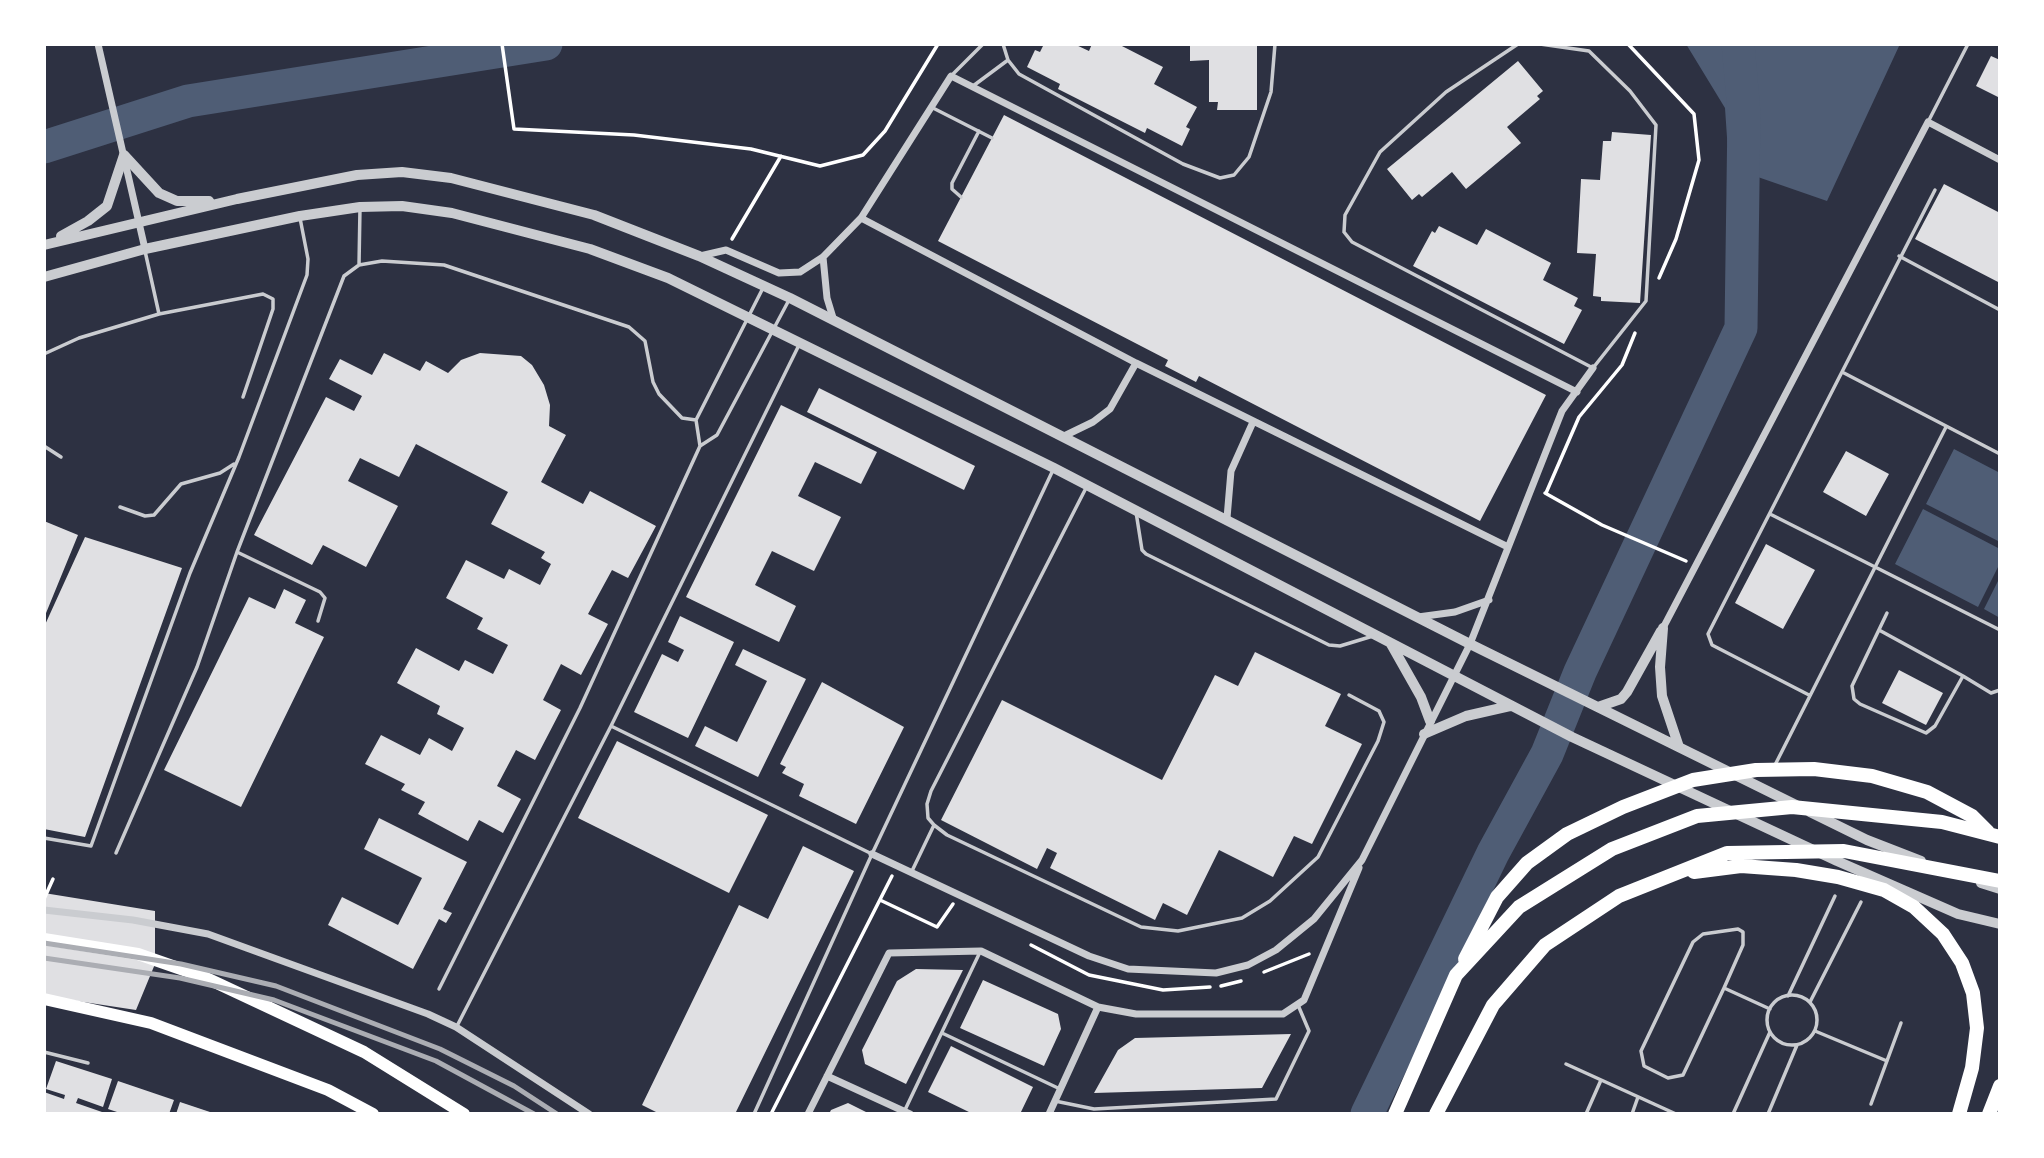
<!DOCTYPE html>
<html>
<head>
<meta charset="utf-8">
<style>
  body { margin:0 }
  #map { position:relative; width:2044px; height:1158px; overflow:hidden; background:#2d3142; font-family:Quicksand,sans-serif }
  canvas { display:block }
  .frame { position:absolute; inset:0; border:46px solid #fff; pointer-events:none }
</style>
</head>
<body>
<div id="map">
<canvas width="2044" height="1158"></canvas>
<div class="frame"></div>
</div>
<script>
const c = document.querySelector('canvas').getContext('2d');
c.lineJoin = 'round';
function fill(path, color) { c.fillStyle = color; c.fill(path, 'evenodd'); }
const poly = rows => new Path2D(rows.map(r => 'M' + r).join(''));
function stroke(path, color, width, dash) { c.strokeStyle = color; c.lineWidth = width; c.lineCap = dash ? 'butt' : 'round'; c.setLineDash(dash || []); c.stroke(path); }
const water = poly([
  [1686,44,1900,44,1827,201,1729,167,1725,108],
  [1954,449,2000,473,2000,542,1926,504],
  [1923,509,2000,549,2000,563,1978,607,1895,564],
  [2000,577,2000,618,1984,609]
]);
const river = poly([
  [44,147,188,101,546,44],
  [1367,1114,1493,853,1547,754,1580,672,1741,328,1744,113,1738,44]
]);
const building = poly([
  [1044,44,1074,44,1089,51,1092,44,1118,44,1163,67,1154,84,1197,107,1186,127,1190,129,1182,146,1147,128,1145,133,1058,89,1060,84,1027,67,1035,50,1040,52],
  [1190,44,1257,44,1257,110,1217,110,1218,102,1209,102,1209,60,1190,61],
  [1991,56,2000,60,2000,98,1976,86],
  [1518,61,1543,91,1537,96,1540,99,1507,127,1521,143,1466,189,1452,172,1422,197,1419,194,1412,200,1387,169],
  [1004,115,1546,395,1480,521,1199,376,1196,382,1165,366,1168,360,938,241],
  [1612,132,1651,135,1640,303,1601,301,1601,297,1593,296,1596,254,1577,253,1581,179,1600,180,1603,141,1611,141],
  [1944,184,2000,213,2000,283,1915,239],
  [1439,226,1477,245,1486,229,1551,263,1543,280,1578,298,1574,306,1582,310,1564,344,1413,266,1432,231,1435,233],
  [384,353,420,371,426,361,448,373,461,360,480,353,521,356,532,365,544,385,550,405,549,426,566,435,541,482,583,504,590,491,656,526,628,578,612,570,588,614,608,624,581,675,561,664,543,700,561,710,535,760,516,750,497,786,521,799,503,833,479,820,468,841,418,814,425,802,401,790,405,784,365,764,381,735,420,755,429,738,452,751,464,728,437,714,440,706,397,683,416,648,459,671,465,660,493,674,508,645,477,629,483,618,446,598,466,560,504,579,509,569,540,585,551,564,541,558,545,552,491,524,508,492,416,444,399,477,360,458,348,481,398,506,366,567,323,545,312,565,254,535,326,397,354,411,362,396,329,379,340,359,372,375],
  [819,388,975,466,964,490,807,412],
  [781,405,877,452,861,484,815,462,798,496,841,517,814,571,772,551,755,585,796,606,779,642,686,597],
  [1846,451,1889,474,1866,516,1823,492],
  [44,521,78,535,44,618],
  [85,537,182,568,85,837,44,829,44,627],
  [1766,544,1815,570,1783,629,1735,603],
  [284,589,306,600,295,623,324,637,241,807,164,770,249,597,275,609],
  [680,616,734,642,688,738,634,712,662,654,678,662,684,650,668,642],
  [743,649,806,679,758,777,695,746,705,726,737,742,767,681,735,665],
  [1255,652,1341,694,1325,726,1362,744,1312,844,1294,836,1273,877,1219,850,1187,915,1163,903,1155,920,1050,868,1057,853,1047,848,1037,869,941,820,1002,700,1162,780,1215,675,1238,686],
  [1899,670,1943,693,1926,725,1882,703],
  [822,682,904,727,856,824,799,796,804,784,782,773,786,767,780,764],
  [617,741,768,815,729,893,578,818],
  [379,818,467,862,443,909,452,913,446,923,439,919,413,969,328,925,342,897,398,925,422,878,364,849],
  [803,846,854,871,735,1114,660,1114,642,1105,739,905,768,919],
  [44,893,155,911,155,964,136,1010,44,996],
  [916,969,963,970,906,1084,865,1064,862,1050,897,981],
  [983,980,1058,1014,1061,1029,1044,1066,960,1028],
  [1291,1034,1262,1088,1094,1093,1118,1050,1135,1038],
  [951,1046,1033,1087,1020,1114,973,1114,928,1092],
  [56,1061,112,1079,103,1107,78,1098,76,1103,102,1112,101,1114,44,1114,44,1092,64,1099,65,1095,46,1089],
  [118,1081,174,1100,169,1114,123,1114,108,1109],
  [180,1102,216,1114,176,1114],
  [848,1103,870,1114,829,1114,831,1110]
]);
const path = poly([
  [502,44,514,129,634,135,751,149,820,166,863,155,885,131,938,44],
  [1628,44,1694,114,1699,160,1676,239,1659,278],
  [732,239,781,156],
  [1545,493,1602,525,1686,561],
  [1546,493,1579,417,1622,365,1635,333],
  [44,899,53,879],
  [880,900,937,927,953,904],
  [1031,945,1089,975,1163,990,1210,987],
  [1264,972,1309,954],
  [1221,986,1241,981],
  [771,1114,892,876]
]);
const service = poly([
  [1003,44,1008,60,1019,74,1183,164,1220,178,1234,175,1249,157,1271,92,1275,44],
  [1518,44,1446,92,1380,152,1345,215,1344,232,1352,242,1593,368,1646,301,1656,125,1630,91,1589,51,1540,44],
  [952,75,983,44],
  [973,86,1008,60],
  [933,108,992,138],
  [1928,122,1968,44],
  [961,197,952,189,952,183,979,131],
  [145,251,159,314],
  [1899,256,2000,310],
  [359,265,360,208],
  [44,354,79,338,159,314,263,294,273,299,273,309,243,397],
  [1844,373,2000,454],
  [44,446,61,457],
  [700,446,696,420,764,286],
  [1086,488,931,791,927,804,928,818,934,825,947,835,1141,927,1178,931,1242,918,1270,901,1318,857,1378,741,1384,722,1379,711,1349,695],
  [120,507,145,516,154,515,181,484,220,473,234,464],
  [1136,512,1142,550,1146,554,1329,645,1340,646,1373,636],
  [1770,514,2000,630],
  [237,552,320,592,325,598,318,621],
  [1887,613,1852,686,1854,699,1860,704,1926,733,1935,726,1963,676,1991,693,2000,690],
  [1879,630,1963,676],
  [1809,695,1712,645,1708,634,1935,190],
  [611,726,872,854],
  [1775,765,1946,427],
  [44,838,91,846,190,573,239,457,307,275,308,259,300,218],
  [116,853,197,667,237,552,344,276,359,265,382,261,444,265,629,327,645,341,653,382,659,394,682,418,696,420],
  [912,871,934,825],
  [1724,988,1743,945,1743,932,1738,929,1703,934,1693,942,1641,1051,1644,1066,1668,1078,1683,1075,1724,988,1770,1009],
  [439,989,580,708,700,446,717,435,789,300],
  '1767 1020a25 25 0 1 1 50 0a25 25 0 1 1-50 0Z',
  [1788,996,1835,896],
  [1810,1002,1861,902],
  [457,1026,611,726,799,345],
  [1815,1031,1887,1061],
  [942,1033,1060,1089],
  [44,1052,88,1063],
  [1566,1064,1676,1114],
  [1055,1101,1094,1109,1276,1099,1309,1031,1298,1005],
  [1871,1104,1901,1023],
  [904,1112,980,952],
  [754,1114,872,854,1053,470],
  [1219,1114,1237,1114],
  [1586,1114,1601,1080],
  [1632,1114,1638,1097],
  [1733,1114,1770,1032],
  [1768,1114,1797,1045]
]);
const minor = poly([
  [98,44,145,249],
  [861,218,1136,363,1508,547],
  [700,256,726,250,779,273,800,272,823,257,861,218,951,76,1577,392],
  [823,257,827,298,834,321],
  [1062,437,1093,422,1110,409,1136,363],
  [1227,518,1231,471,1253,422],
  [1418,617,1455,612,1489,600],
  [1663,628,1928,122,2000,160],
  [872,854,1089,956,1128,969,1216,973,1248,965,1276,950,1314,919,1362,860,1470,644,1562,411,1593,368],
  [44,910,133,920,208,934,428,1014,456,1027,589,1114],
  [827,1076,910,1114],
  [808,1114,889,953,981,951,1098,1007,1136,1014,1283,1014,1304,1000,1359,868],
  [1049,1114,1098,1007]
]);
const tertiary = poly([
  [61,236,88,221,107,206,124,155,159,193,177,201,209,201],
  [44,245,237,199,357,175,402,172,451,178,594,215,699,256,790,298,1466,642,1796,805],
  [44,277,145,249,300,216,360,207,402,206,452,213,590,249,668,278,1054,468,1572,737,1837,861,1958,914,2000,924],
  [1663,628,1660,667,1662,696,1679,747],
  [1391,644,1421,697,1430,721],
  [1598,707,1621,699,1627,692,1661,631],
  [1424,734,1466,716,1510,706],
  [1810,812,1867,840,1921,861],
  [1981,883,2000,889]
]);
const primary = poly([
  [44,939,138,954,204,977,364,1052,464,1114],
  [44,999,151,1023,328,1090,373,1114]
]);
const motorway = poly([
  [1694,872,1741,866,1796,870,1838,877,1884,890,1914,907,1943,934,1962,963,1973,993,1977,1028,1972,1068,1959,1114],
  [1465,959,1497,897,1527,863,1567,834,1623,807,1693,780,1756,770,1814,769,1872,776,1927,792,1972,816,1988,832],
  [1395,1114,1456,975,1519,907,1612,849,1697,816,1792,807,1942,822,2000,837],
  [1436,1114,1493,1005,1545,945,1619,896,1727,853,1844,851,2000,881],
  [1989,1114,2000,1086]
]);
const rail = poly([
  [44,943,181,964,276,986,440,1049,514,1086,557,1114],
  [44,958,180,978,274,1000,436,1061,534,1114]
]);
fill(water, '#4f5d75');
stroke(river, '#4f5d75', 33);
fill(building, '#e0e0e3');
stroke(path, '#fff', 3.5);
stroke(service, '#caccd0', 3.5);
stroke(minor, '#caccd0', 7);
stroke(tertiary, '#caccd0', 10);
stroke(primary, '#fff', 12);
stroke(motorway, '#fff', 14);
stroke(rail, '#abadb3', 5);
</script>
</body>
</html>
